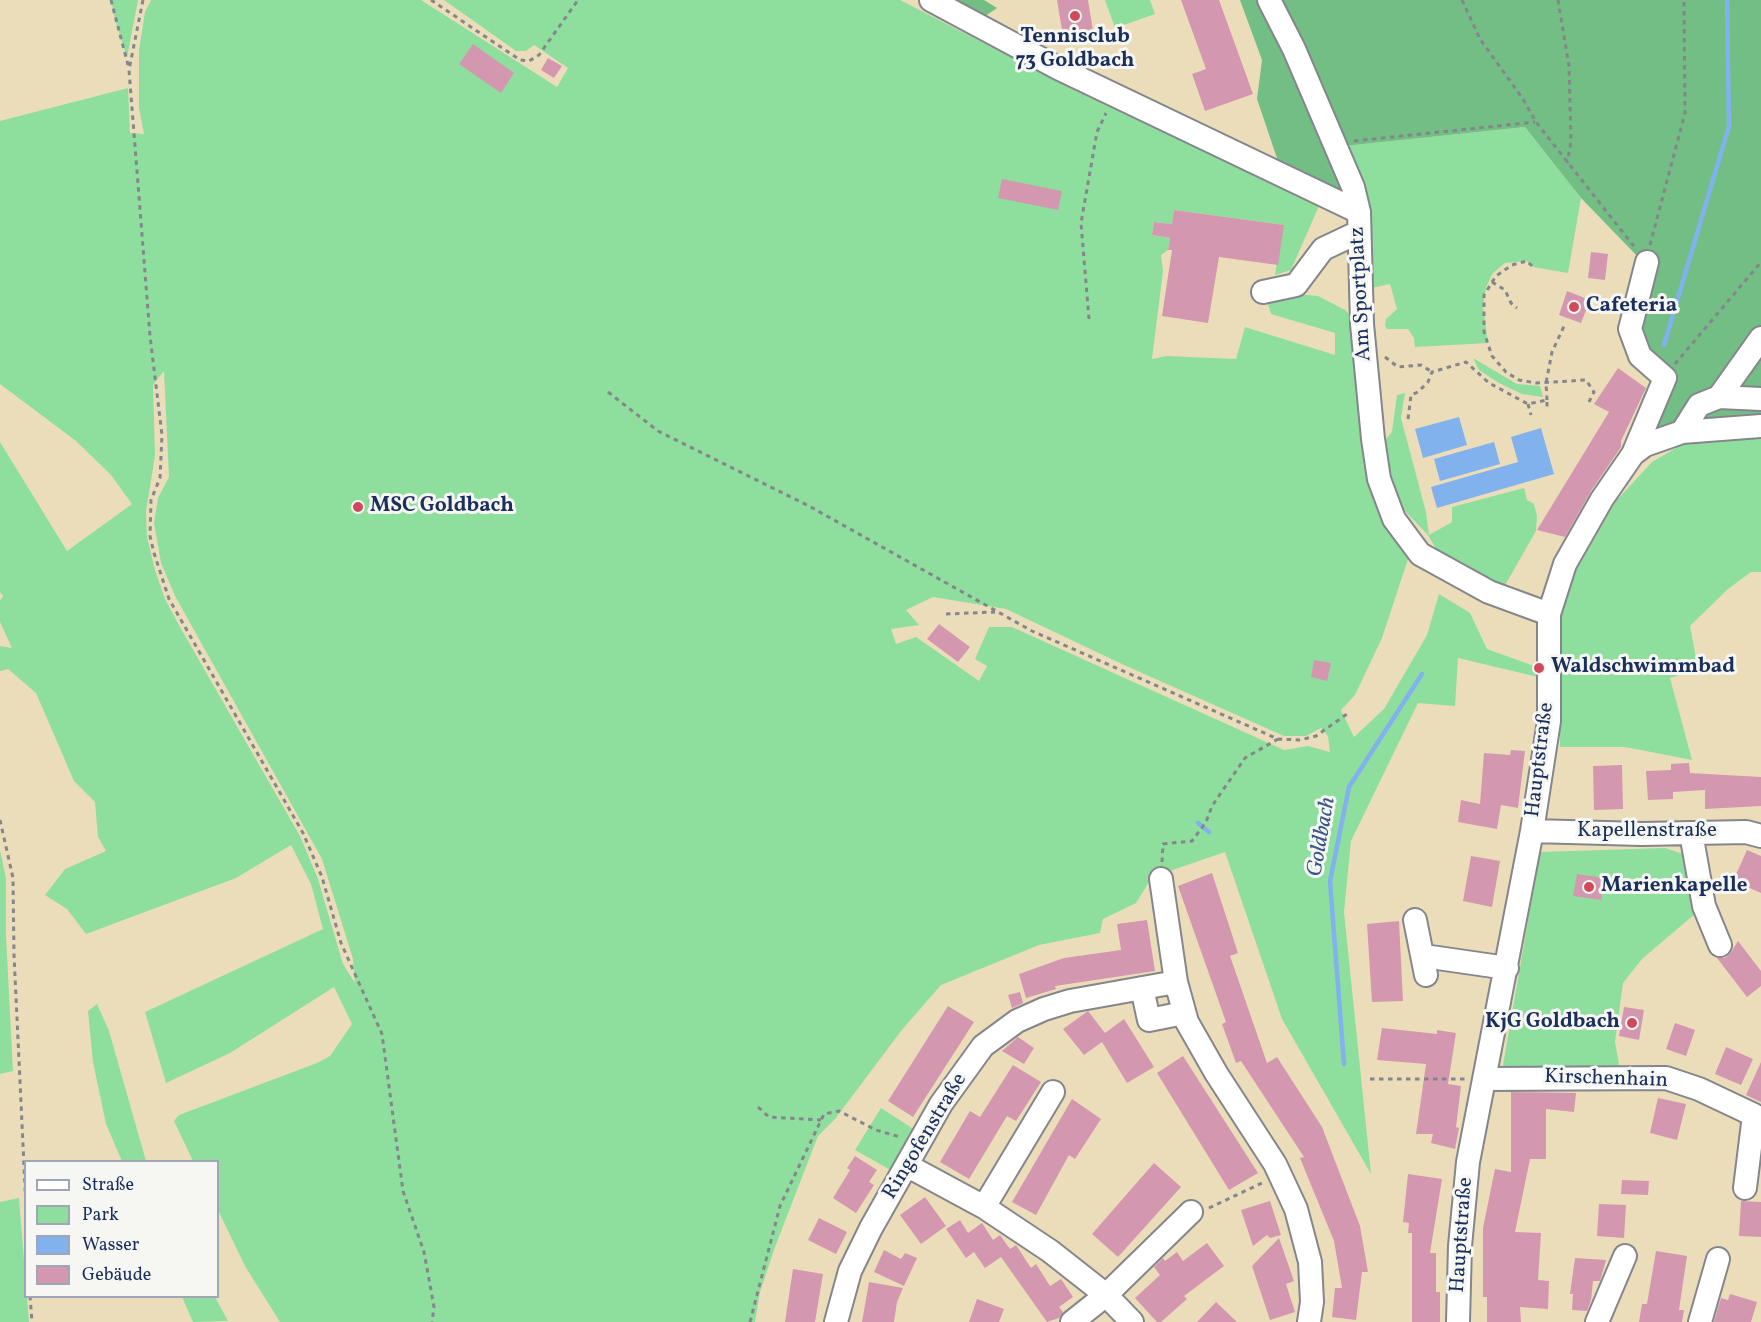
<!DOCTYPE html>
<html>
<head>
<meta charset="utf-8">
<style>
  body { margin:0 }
  #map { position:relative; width:1761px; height:1322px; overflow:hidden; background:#ecddba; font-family:Vollkorn,serif }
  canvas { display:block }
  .legend { position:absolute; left:24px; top:1160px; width:195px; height:138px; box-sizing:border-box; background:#f6f6f2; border:2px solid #9ea6b7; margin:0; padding:8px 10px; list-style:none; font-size:18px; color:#1b2f5e }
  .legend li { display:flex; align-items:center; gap:12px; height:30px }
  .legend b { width:30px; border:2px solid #9ea6b7 }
</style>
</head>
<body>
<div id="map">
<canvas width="1761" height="1322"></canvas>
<ul class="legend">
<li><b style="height:8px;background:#fff"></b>Straße</li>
<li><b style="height:16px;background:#8edf9e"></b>Park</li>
<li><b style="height:16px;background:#82b2ed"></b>Wasser</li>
<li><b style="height:16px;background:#d497b0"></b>Gebäude</li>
</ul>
</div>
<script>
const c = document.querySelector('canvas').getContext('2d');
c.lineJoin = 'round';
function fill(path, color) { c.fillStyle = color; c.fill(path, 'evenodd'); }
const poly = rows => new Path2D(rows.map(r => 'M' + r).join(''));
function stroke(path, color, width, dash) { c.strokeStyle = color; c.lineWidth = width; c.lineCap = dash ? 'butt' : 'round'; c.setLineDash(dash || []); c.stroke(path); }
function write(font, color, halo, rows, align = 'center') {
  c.font = font + ' Vollkorn,serif'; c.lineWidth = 6; c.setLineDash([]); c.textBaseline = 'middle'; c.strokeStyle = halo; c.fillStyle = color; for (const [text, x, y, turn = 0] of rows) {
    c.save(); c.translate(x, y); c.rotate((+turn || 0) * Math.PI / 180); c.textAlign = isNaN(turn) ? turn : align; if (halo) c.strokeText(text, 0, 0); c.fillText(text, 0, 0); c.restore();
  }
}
const green = poly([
  [111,0,138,0,127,58,116,23],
  [151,0,421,0,557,87,568,68,534,45,526,51,516,51,444,0,900,0,1075,90,1319,206,1291,270,1275,275,1283,225,1174,210,1172,224,1154,222,1152,235,1170,238,1168,250,1161,255,1163,271,1152,359,1167,356,1236,359,1245,327,1335,355,1335,333,1271,314,1267,301,1276,292,1318,296,1345,310,1357,323,1366,440,1406,546,1408,559,1382,638,1355,695,1341,710,1354,737,1384,709,1427,635,1439,594,1470,613,1487,649,1537,667,1538,677,1458,658,1455,706,1418,703,1351,841,1344,912,1371,1174,1282,1019,1225,852,1152,877,1136,903,1103,919,1100,933,1039,945,941,985,901,1031,835,1119,818,1136,775,1247,760,1292,755,1322,280,1322,245,1266,218,1210,218,1162,193,1161,174,1121,179,1115,317,1063,330,1056,352,1024,334,987,230,1053,166,1083,145,1012,323,929,311,884,291,845,236,878,86,934,67,909,45,895,65,869,106,851,98,837,95,802,74,781,36,693,8,669,0,671,0,646,12,648,0,622,0,601,3,596,0,592,0,442,67,551,132,504,111,475,76,441,0,384,0,121,128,88,130,133,144,134,139,108,139,50,145,12],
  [164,371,169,477,158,498,154,523,161,563,175,596,322,859,353,959,355,983,343,964,318,879,300,836,180,627,165,599,155,570,147,537,146,511,155,456,153,385],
  [933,597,1006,609,1124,665,1284,736,1306,736,1321,728,1328,736,1330,752,1308,746,1284,750,1012,627,989,627,975,659,987,666,979,681,916,637,896,644,891,629,919,625,906,610],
  [1105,0,1150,0,1155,14,1115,28],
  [1525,127,1581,198,1568,273,1533,267,1527,261,1505,263,1493,273,1486,287,1483,306,1488,343,1415,347,1414,338,1408,329,1387,329,1385,325,1386,319,1397,309,1390,284,1367,289,1343,146],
  [1473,358,1517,384,1540,386,1543,397,1522,394,1499,383,1479,370],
  [1405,393,1401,418,1426,512,1429,535,1452,522,1452,507,1524,488,1527,500,1534,504,1537,516,1536,531,1500,594,1445,564,1428,535,1401,507,1388,478,1380,446,1392,432,1397,395],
  [1761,435,1761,572,1751,572,1728,589,1690,626,1698,669,1670,678,1692,760,1625,747,1560,747,1559,627,1565,599,1573,576,1616,501,1652,462,1686,442],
  [1665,848,1690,856,1702,908,1642,959,1623,983,1615,1042,1620,1070,1508,1070,1503,1065,1540,852],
  [0,850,6,879,6,936,13,1071,0,1074],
  [97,1004,109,1031,146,1161,122,1161,106,1124,93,1062,88,1011],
  [881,1108,918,1132,894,1172,855,1150],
  [19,1198,29,1322,0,1322,0,1202],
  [182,1297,215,1297,228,1321,193,1322]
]);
const forest = poly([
  [946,0,984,0,997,8,981,19],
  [1240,0,1761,0,1761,418,1651,429,1675,381,1631,337,1639,258,1581,198,1525,127,1344,146,1360,199,1278,161,1257,99,1262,60]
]);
const water = poly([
  [1459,417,1467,445,1423,458,1415,429],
  [1541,428,1554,474,1437,508,1431,487,1518,462,1511,437],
  [1494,442,1500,464,1440,481,1434,459]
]);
const stream = poly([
  [1664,345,1729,126,1727,0],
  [1198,823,1209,832],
  [1344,1064,1330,881,1349,787,1422,674]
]);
const building = poly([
  [1057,0,1088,0,1093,31,1063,36],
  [1181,0,1219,0,1253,94,1205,111,1192,74,1206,69],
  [473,44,514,73,501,93,459,64],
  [548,58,562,66,554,78,541,70],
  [1002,179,1062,191,1058,210,998,198],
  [1174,210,1284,225,1278,265,1219,257,1208,323,1162,316,1172,250,1168,250,1170,238,1152,235,1154,222,1172,224],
  [1591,252,1608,254,1605,280,1588,278],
  [1567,291,1590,300,1581,323,1559,315],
  [1618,368,1646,388,1621,441,1621,447,1591,491,1565,537,1537,530,1609,412,1594,404],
  [939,624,970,647,958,662,927,639],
  [1314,660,1331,663,1327,681,1311,677],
  [1511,750,1525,751,1518,808,1501,805,1497,829,1458,822,1461,800,1480,804,1484,753,1510,755],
  [1689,763,1690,773,1761,777,1761,806,1705,809,1705,790,1673,792,1673,799,1648,800,1646,771,1671,770,1671,764],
  [1622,765,1623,809,1594,810,1593,766],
  [1747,850,1761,856,1761,893,1733,881],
  [1471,856,1500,861,1492,907,1463,901],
  [1212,873,1238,953,1230,956,1267,1063,1277,1057,1322,1127,1360,1226,1368,1272,1362,1272,1356,1320,1332,1317,1335,1288,1342,1288,1334,1241,1300,1158,1304,1157,1241,1061,1236,1063,1222,1024,1226,1022,1178,886],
  [1577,874,1605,878,1601,900,1573,896],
  [1147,920,1155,971,1055,986,1056,989,1026,998,1019,974,1064,958,1121,950,1117,924],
  [1399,921,1403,1001,1372,1002,1367,924],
  [1738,941,1761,971,1761,986,1747,997,1717,958,1725,958,1730,954],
  [1020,992,1023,1003,1012,1008,1008,995],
  [948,1006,974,1022,913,1117,888,1101],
  [1624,1007,1644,1010,1639,1040,1619,1036],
  [1088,1011,1105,1033,1124,1019,1154,1067,1127,1083,1102,1042,1084,1055,1063,1029],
  [1675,1023,1695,1030,1686,1056,1666,1049],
  [1382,1028,1437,1034,1437,1030,1456,1033,1448,1084,1461,1086,1456,1127,1459,1128,1455,1149,1431,1143,1433,1134,1416,1134,1426,1064,1377,1060],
  [1018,1037,1034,1048,1024,1064,1002,1051],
  [1726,1047,1753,1059,1741,1085,1715,1074],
  [1183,1056,1258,1173,1229,1190,1157,1073],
  [1761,1062,1761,1102,1746,1095],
  [1013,1065,1041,1082,1016,1121,1007,1116,969,1179,940,1162,970,1111,980,1117],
  [1511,1092,1576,1093,1574,1112,1546,1109,1546,1159,1530,1159,1515,1232,1541,1233,1538,1280,1549,1281,1548,1309,1520,1307,1521,1322,1487,1322,1487,1297,1483,1297,1483,1228,1495,1169,1511,1172],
  [1658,1098,1686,1104,1677,1140,1650,1133],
  [1072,1099,1101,1119,1075,1159,1069,1155,1036,1215,1012,1202],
  [855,1156,877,1170,869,1182,874,1185,856,1213,833,1198,850,1170,847,1168],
  [1154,1163,1181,1187,1118,1257,1092,1234],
  [1408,1174,1442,1179,1430,1253,1436,1253,1436,1292,1440,1292,1440,1322,1412,1322,1412,1233,1408,1233,1409,1223,1403,1222],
  [1622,1180,1649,1181,1648,1195,1621,1194],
  [925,1197,946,1226,921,1244,900,1215],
  [1270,1201,1281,1235,1270,1238,1267,1235,1253,1246,1241,1210],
  [1741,1201,1761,1202,1761,1237,1739,1236],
  [1599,1204,1626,1205,1624,1238,1597,1236],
  [819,1218,847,1232,836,1254,808,1240],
  [960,1220,968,1233,982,1223,993,1240,1000,1235,1010,1249,1016,1245,1031,1268,1036,1264,1050,1286,1061,1279,1073,1297,1059,1307,1063,1312,1059,1318,1047,1322,1001,1257,985,1268,974,1252,966,1258,946,1229],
  [1279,1238,1294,1281,1286,1284,1295,1312,1270,1320,1252,1266],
  [1207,1243,1224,1266,1184,1296,1187,1299,1161,1322,1157,1322,1135,1298,1160,1275,1154,1267,1163,1258,1165,1261,1177,1252,1183,1261],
  [884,1250,901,1259,905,1253,917,1258,904,1286,874,1272],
  [1656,1251,1687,1256,1679,1310,1684,1310,1682,1322,1639,1322,1642,1304,1647,1304],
  [1575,1258,1606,1260,1600,1281,1593,1281,1591,1300,1587,1311,1572,1310,1573,1294,1570,1294],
  [793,1269,823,1274,815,1322,785,1322],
  [869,1282,903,1288,897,1302,894,1322,862,1322],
  [1730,1294,1757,1302,1751,1322,1714,1322,1721,1298,1728,1300],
  [977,1299,1004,1309,999,1322,969,1322],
  [1216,1302,1237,1322,1197,1322]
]);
const path = poly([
  [111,0,128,65],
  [143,0,129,70,150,336,162,435,160,478,151,500,150,536,154,553,169,599,303,833,322,877,341,943,382,1034,403,1191,424,1252,434,1307,432,1322],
  [431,0,520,60,529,61,539,55,578,0],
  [1462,0,1480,39,1523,99,1536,122,1636,249],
  [1558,0,1569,66,1571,142,1567,163],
  [1354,141,1535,122],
  [1650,245,1685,113,1684,0],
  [1532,266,1527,261,1512,265,1496,276,1484,295,1484,332,1492,356,1506,372,1519,380,1536,383,1586,380,1594,392,1589,402],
  [1492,282,1505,290,1511,303,1517,308],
  [1089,319,1081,223,1097,132,1106,113],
  [1385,357,1398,367,1421,365,1432,372],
  [1675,364,1761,262],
  [608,392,658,431,809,506,1032,631,1278,739,1300,740,1316,736,1347,714],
  [1547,400,1546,383,1552,352,1565,324],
  [1528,404,1531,415],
  [1408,419,1411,395,1418,392,1428,382,1432,372,1466,362,1489,383,1528,404,1547,400,1547,410],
  [946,614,995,612],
  [0,820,13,878,14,955,26,1208],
  [1162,862,1163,844,1192,841,1206,822,1212,806,1245,758,1278,739],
  [1370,1079,1465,1079],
  [758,1107,769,1117,821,1120],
  [1209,1208,1262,1183],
  [30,1296,32,1322],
  [750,1322,780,1206,824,1114,839,1111,876,1130,900,1137]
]);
const minor = poly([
  [931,0,1058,68,1359,212],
  [1269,0,1294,49,1353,187,1359,212,1362,324,1373,439,1379,479,1394,519,1420,554,1489,592,1549,614],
  [1263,292,1296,285,1323,249,1359,232],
  [1719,397,1761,399],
  [1682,432,1699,405,1719,397,1761,338],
  [1633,454,1665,378,1640,356,1630,329,1647,262],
  [1532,831,1642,834,1746,832,1761,836],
  [1691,833,1704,906,1720,945],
  [1161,879,1176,982,1187,1022,1216,1073,1275,1164,1296,1209,1310,1262,1312,1302,1309,1322],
  [1415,920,1426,975],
  [1424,956,1507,968],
  [1142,988,1149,1020,1184,1013],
  [1486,1079,1666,1078,1699,1089,1754,1115,1745,1188],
  [908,1166,984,1207,1050,1251,1106,1295,1132,1322],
  [984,1207,1053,1092],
  [836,1322,850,1271,871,1228,941,1104,983,1046,1017,1021,1044,1009,1070,1001,1176,982],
  [1072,1322,1106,1295,1191,1212],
  [1458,1322,1460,1246,1468,1162,1532,831,1549,721,1549,614,1565,564,1602,499,1633,454,1645,445,1682,432,1761,426],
  [1597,1322,1625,1256],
  [1700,1322,1718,1259]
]);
const markers = [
  [1075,16,6,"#d1495b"],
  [1574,307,6,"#d1495b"],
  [358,507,6,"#d1495b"],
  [1539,668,6,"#d1495b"],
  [1589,887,6,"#d1495b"],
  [1632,1023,6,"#d1495b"]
];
const poiNames = [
  ["Tennisclub",1075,38,"center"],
  ["73 Goldbach",1075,62,"center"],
  ["Cafeteria",1586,307],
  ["MSC Goldbach",370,507],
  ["Waldschwimmbad",1551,668],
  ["Marienkapelle",1601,887],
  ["KjG Goldbach",1620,1023,"right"]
];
const streetNames = [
  ["Am Sportplatz",1362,294,-93],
  ["Hauptstraße",1541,760,-83],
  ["Kapellenstraße",1647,832],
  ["Kirschenhain",1606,1080,2],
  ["Ringofenstraße",926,1137,-59],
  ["Hauptstraße",1463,1235,-86]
];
const waterNames = [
  ["Goldbach",1323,837,-80]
];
fill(green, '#8edf9e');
fill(forest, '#72be85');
fill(water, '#82b2ed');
stroke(stream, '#82b2ed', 4.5);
fill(building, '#d497b0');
stroke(minor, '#84868c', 26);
stroke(path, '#84868c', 3, [4.5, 4.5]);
stroke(minor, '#fff', 22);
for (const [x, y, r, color] of markers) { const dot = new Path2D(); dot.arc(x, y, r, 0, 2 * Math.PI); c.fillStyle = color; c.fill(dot); stroke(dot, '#f6f6f2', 2); }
write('bold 21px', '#1b2f5e', '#f6f6f2', poiNames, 'left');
write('21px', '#1b2f5e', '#f6f6f2', streetNames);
write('italic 22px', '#3a5689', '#f6f6f2', waterNames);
</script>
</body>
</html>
